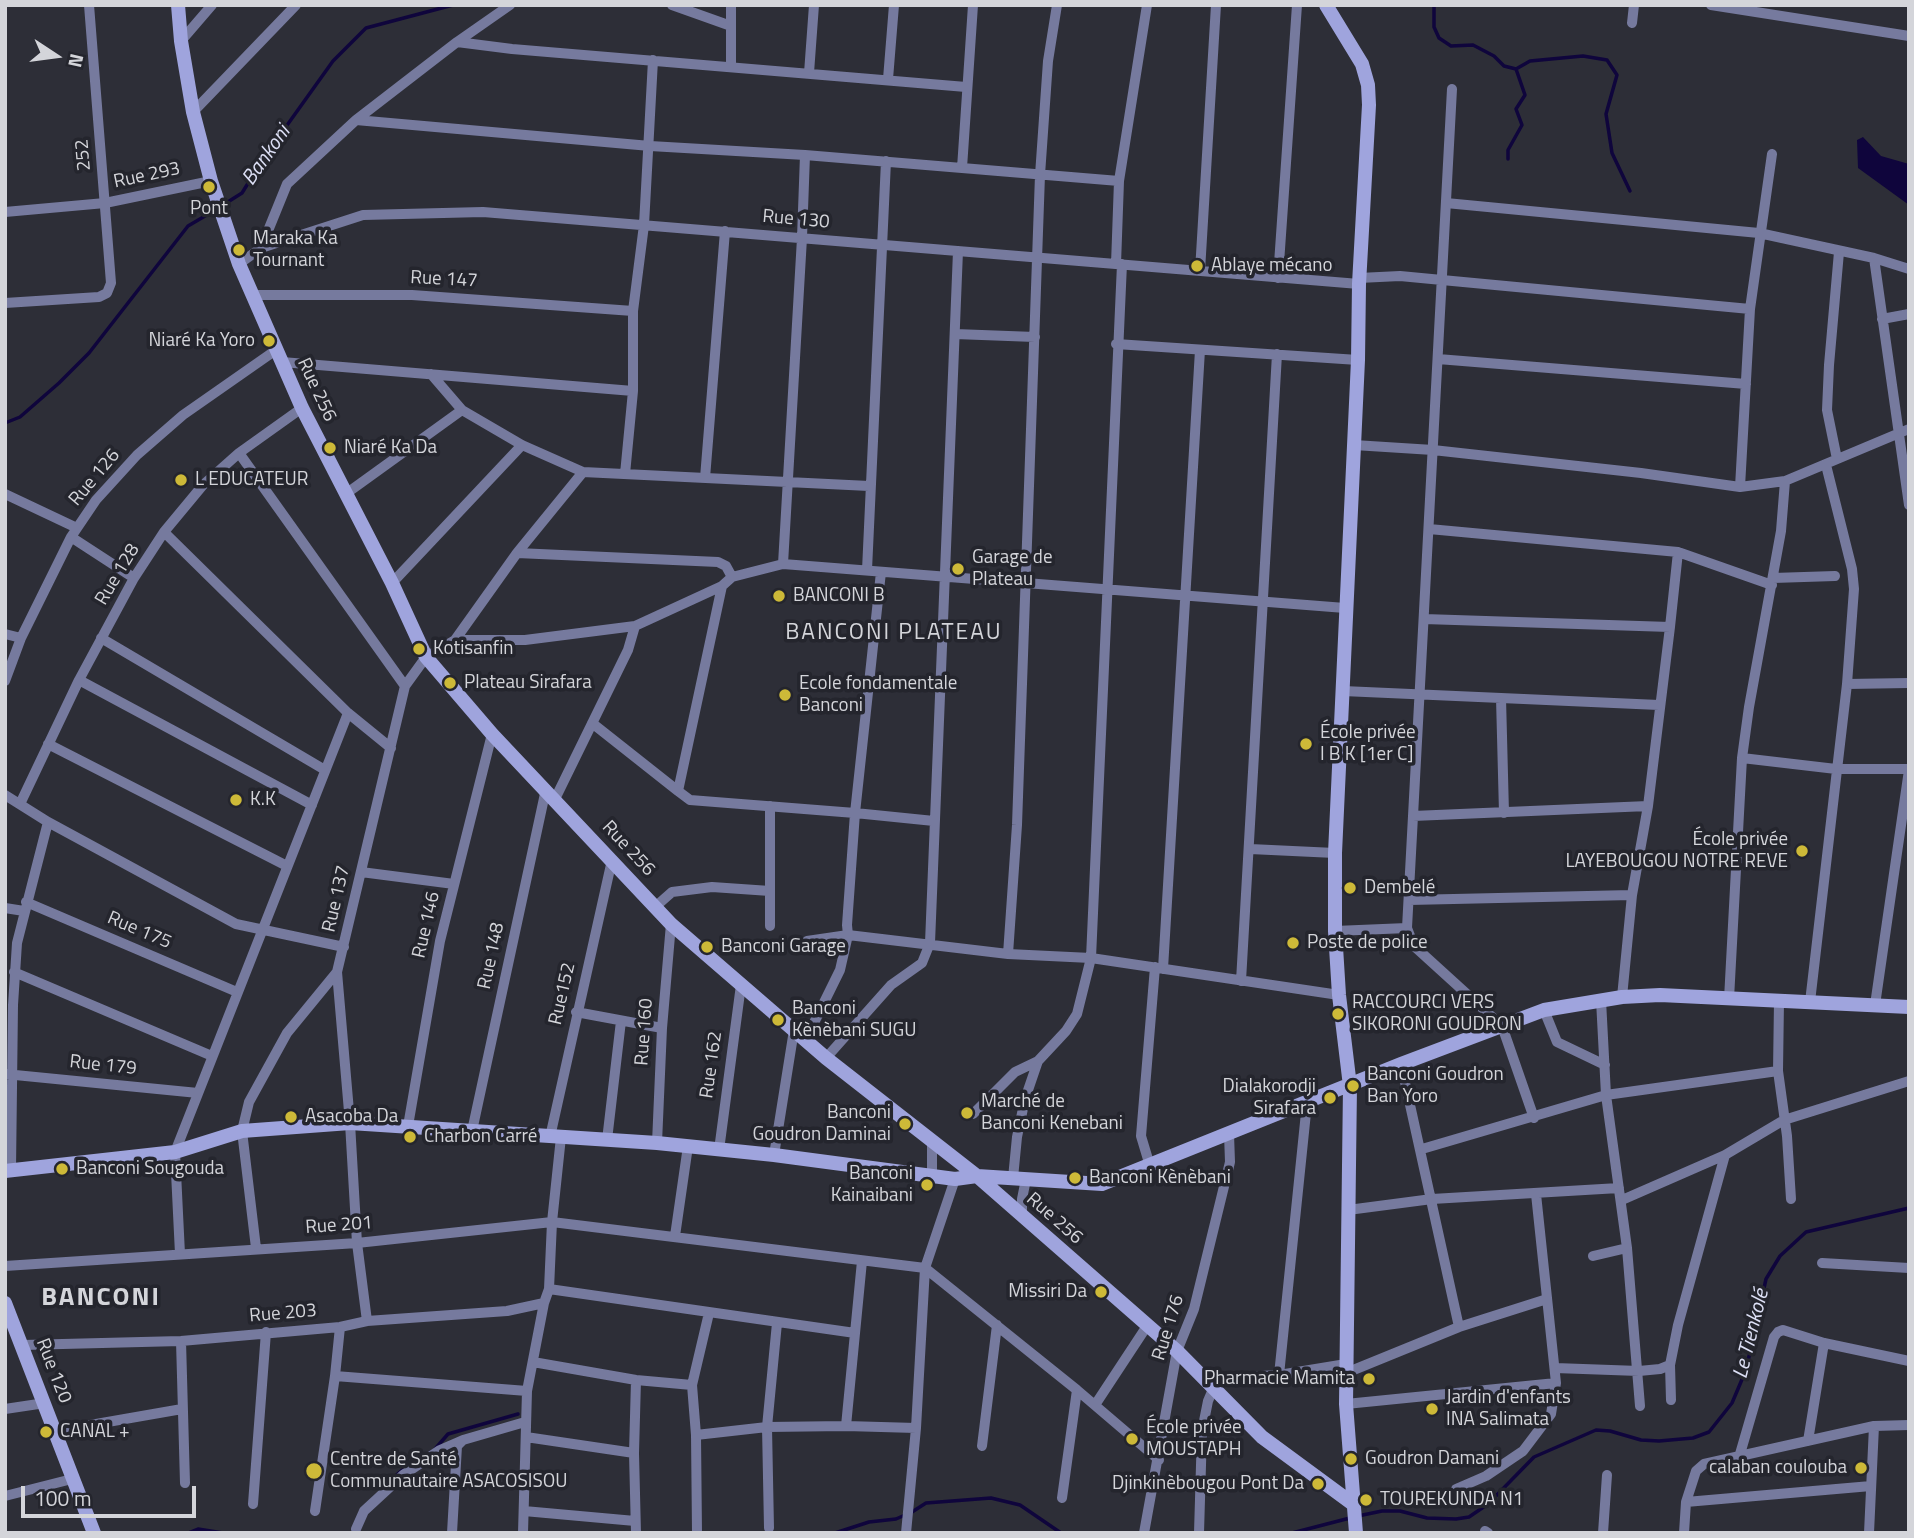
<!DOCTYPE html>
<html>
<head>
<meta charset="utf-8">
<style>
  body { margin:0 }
  #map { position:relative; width:1914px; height:1538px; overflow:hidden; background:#2d2e37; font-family:"Titillium Web",sans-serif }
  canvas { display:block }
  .frame { position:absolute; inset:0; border:7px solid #d4d5da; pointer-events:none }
  .north { position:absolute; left:21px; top:21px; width:70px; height:70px; -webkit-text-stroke:5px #24252d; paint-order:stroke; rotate:103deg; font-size:19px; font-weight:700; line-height:28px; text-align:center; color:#d4d5da }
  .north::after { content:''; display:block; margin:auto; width:24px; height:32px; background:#d4d5da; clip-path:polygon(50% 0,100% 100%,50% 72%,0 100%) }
  .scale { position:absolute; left:21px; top:1486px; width:175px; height:32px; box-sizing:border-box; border:4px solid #d4d5da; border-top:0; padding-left:9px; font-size:21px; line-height:24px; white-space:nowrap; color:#d4d5da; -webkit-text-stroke:5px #24252d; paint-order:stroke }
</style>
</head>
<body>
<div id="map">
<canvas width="1914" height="1538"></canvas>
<div class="frame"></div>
<div class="north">N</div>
<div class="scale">100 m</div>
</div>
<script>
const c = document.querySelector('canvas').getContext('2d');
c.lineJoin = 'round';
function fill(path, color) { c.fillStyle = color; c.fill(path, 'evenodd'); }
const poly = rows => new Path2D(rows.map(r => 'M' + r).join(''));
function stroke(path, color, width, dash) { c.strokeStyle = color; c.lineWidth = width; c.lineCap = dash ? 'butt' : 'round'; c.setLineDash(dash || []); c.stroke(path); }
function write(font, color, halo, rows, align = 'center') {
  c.font = font + ' "Titillium Web",sans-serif'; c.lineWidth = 7; c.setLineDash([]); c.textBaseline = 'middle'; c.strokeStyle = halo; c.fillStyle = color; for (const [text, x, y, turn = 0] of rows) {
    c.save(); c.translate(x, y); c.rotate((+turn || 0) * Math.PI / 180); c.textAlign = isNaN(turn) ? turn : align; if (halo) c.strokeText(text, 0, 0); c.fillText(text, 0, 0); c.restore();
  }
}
const water = poly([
  [1863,137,1881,156,1909,164,1909,205,1858,168,1857,140]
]);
const stream = poly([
  [1434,5,1434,27,1439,38,1451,46,1473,45,1494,56,1504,66,1516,69,1525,95,1516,109,1522,125,1508,150,1508,159],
  [1516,69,1530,61,1583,56,1607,60,1617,75,1606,114,1612,153,1630,191],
  [223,205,242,193,265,156,333,61,366,28,453,5],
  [5,423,20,417,59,383,89,353,188,226,217,209],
  [435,1449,448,1434,518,1414],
  [387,1483,407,1466],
  [912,1512,926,1503,991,1498,1020,1505,1061,1533],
  [1358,1516,1382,1511,1400,1511,1427,1518,1456,1519,1469,1517,1488,1504,1534,1457,1596,1430,1610,1431,1641,1440,1659,1441,1693,1438,1709,1432,1732,1403,1746,1370,1766,1279,1780,1256,1806,1232,1909,1208],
  [188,1533,198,1529,223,1533],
  [835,1533,869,1522,896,1519,905,1515],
  [1292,1533,1350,1518]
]);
const street = poly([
  [672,5,731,26],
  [1711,5,1909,36],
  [1632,23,1634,5],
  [181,41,212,5],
  [457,42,512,49,966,87],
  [731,67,731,5],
  [809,73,814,5],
  [888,79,894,5],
  [1452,89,1407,928,1414,946,1502,1026,1534,1118],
  [193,112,296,5],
  [356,120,650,146,805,155,1119,181],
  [962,168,973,5],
  [1446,203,1759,233,1874,258,1909,269],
  [5,212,105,203,211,181],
  [261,248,287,184,356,120,457,42,510,5],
  [1874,258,1909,505],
  [239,264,261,248,363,215,483,212,1359,284],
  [1116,264,1119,181,1147,5],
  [1200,271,1216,5],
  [1278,278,1297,5],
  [1359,278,1400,276,1442,280,1750,309],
  [252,295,412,295,633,311],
  [5,303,99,297,107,293,111,283,89,5],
  [1882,319,1909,314],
  [955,334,1035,337],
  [1116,344,1358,360],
  [1438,359,1746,384],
  [282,362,633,391],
  [431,374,462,410,522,445,583,472,869,486],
  [1354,445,1433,450,1641,473,1740,487,1785,481,1909,429],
  [239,453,405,686],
  [1837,459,1827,410,1829,365,1839,252],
  [625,474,633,391,633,311,644,225,653,60],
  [705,478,725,231],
  [1740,487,1750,309,1772,154],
  [347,493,462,410],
  [5,494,77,528],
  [1429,529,1678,552,1772,585],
  [164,532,348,713,391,748],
  [71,537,134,578],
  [517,553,718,562,726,566,732,577],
  [783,564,802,238,805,155],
  [867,570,886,161],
  [1773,578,1835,576],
  [392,583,522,445],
  [1424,619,1670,627],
  [5,634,21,638],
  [101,638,325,770],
  [455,640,525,640,635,626,722,586,732,577,783,564,1345,608],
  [79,680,312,805],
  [5,681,21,638,71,537,96,500,137,455,183,415,276,350],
  [1847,684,1909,683],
  [1343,691,1659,705],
  [1501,698,1504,813],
  [592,723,678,791,722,586],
  [48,744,287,866],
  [1742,758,1836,769,1909,769],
  [678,791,690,800,855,813,934,821],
  [5,795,48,822,236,924,344,947],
  [555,799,628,650,635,626],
  [20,804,79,680,134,578,164,532,203,485,239,453,302,408],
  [1413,816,1648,806],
  [1250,849,1335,853],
  [361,872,454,884],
  [1409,900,1632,895],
  [26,902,237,992],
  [655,907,672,892,712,887,770,891],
  [5,908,24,911],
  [770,926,770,806],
  [1335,931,1407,928],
  [807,941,848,935,1008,954,1091,958,1339,995],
  [1008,954,1017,825,1040,175,1048,61,1057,5],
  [1163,969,1200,350],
  [14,972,212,1056],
  [337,972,350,1123,357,1243,367,1321],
  [1241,981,1277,354],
  [1622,997,1632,895,1648,806,1670,627,1678,552],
  [1729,999,1742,758,1749,707,1781,531,1785,481],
  [1601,1000,1606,1095,1627,1248,1640,1406],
  [1779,1001,1778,1071,1787,1136,1791,1199],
  [1810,1002,1847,684,1854,589,1852,569,1826,465],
  [1875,1005,1909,770],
  [1544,1010,1557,1042,1605,1065],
  [576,1012,662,1028],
  [805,1041,840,970,848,935,847,925,855,813,881,572],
  [826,1058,891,985,922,963,930,943,958,251],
  [1401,1064,1459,1327],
  [5,1074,198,1093],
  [973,1114,1015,1072,1038,1061],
  [408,1126,440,941,492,734],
  [472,1131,546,789],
  [550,1137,612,860],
  [607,1140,621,1021],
  [932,1140,932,1176],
  [657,1143,662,1028,671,924],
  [1422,1149,1606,1095,1778,1071],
  [719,1150,741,985],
  [774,1155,794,1030],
  [1150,1166,1141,1136,1155,967],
  [11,1170,13,1005,17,943,48,822],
  [1013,1178,1017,1137,1025,1099,1038,1061,1066,1031,1077,1014,1091,958,1122,264],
  [1622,1200,1725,1155,1784,1120,1909,1081],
  [1348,1210,1432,1199,1619,1188],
  [1022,1216,1022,1199,1026,1179],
  [675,1236,688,1146],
  [256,1248,242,1131,249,1102,287,1033,337,972,405,686,426,657,455,640,517,553,583,472],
  [180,1254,175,1152,348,713],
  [1593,1256,1627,1248],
  [1822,1263,1909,1268],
  [5,1266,357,1243,552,1222,925,1268,1077,1390,1159,1460],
  [549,1289,855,1333],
  [181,1341,185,1483],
  [23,1345,181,1341,340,1327,367,1321,507,1311,544,1303],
  [533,1362,636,1380,692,1385],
  [1555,1368,1639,1371,1660,1369,1670,1365],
  [1346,1373,1459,1327,1547,1299],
  [1279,1375,1307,1103],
  [335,1376,527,1391],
  [1671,1400,1670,1365,1678,1325,1725,1155],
  [1346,1404,1556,1383],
  [1095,1405,1147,1326],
  [5,1409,45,1403],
  [846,1426,862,1261],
  [56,1431,182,1409],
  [696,1435,767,1427,846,1426,916,1428],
  [526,1437,634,1453],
  [1808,1441,1824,1343],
  [982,1446,997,1325],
  [1740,1454,1774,1337,1778,1332,1783,1330,1824,1343,1909,1361],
  [1456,1489,1486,1476,1523,1451,1551,1414,1556,1383,1536,1194],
  [5,1496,72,1479],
  [1062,1498,1077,1390],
  [1686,1502,1871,1486],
  [253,1504,266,1332],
  [315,1511,335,1376,340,1327],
  [524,1511,635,1521],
  [769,1528,767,1427,777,1323],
  [356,1529,364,1511,403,1475,440,1450,463,1440],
  [1485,1531,1488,1533],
  [452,1533,457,1446,463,1440,525,1422],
  [523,1533,527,1391,544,1303,549,1289,552,1222,561,1137],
  [636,1533,634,1453,636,1380],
  [697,1533,696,1435,692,1385,709,1313],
  [906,1533,916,1428,925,1268,955,1179],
  [1144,1533,1177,1351,1194,1309,1230,1162,1229,1134],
  [1199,1533,1202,1431,1208,1401,1214,1387,1224,1378,1279,1375,1346,1364],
  [1603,1533,1607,1475],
  [1684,1533,1686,1502,1696,1471,1704,1464,1874,1426,1909,1425],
  [1869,1533,1874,1426]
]);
const secondary = poly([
  [178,5,181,41,193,112,211,181,239,264,302,408,392,583,426,657,492,734,671,924,826,1058,977,1176,1177,1351,1262,1437,1353,1504],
  [1326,5,1362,64,1368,85,1369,105,1359,284,1358,360,1335,853,1335,931,1339,995,1350,1086,1346,1404,1356,1533],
  [5,1171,175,1152,242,1131,350,1123,657,1143,774,1155,955,1179,977,1176,1102,1184,1401,1064,1544,1010,1622,997,1660,995,1909,1007],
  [5,1303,94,1533]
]);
const markers = [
  [209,187,7,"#cdb938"],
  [239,250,7,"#cdb938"],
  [1197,266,7,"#cdb938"],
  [269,341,7,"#cdb938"],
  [330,448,7,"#cdb938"],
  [181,480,7,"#cdb938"],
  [958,569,7,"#cdb938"],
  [779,596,7,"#cdb938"],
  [419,649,7,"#cdb938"],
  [450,683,7,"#cdb938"],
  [785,695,7,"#cdb938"],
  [1306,744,7,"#cdb938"],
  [236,800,7,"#cdb938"],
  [1802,851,7,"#cdb938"],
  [1350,888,7,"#cdb938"],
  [1293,943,7,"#cdb938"],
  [707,947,7,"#cdb938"],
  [1338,1014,7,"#cdb938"],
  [778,1020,7,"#cdb938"],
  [1353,1086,7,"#cdb938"],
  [1330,1098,7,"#cdb938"],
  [967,1113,7,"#cdb938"],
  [291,1117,7,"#cdb938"],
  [905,1124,7,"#cdb938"],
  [410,1137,7,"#cdb938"],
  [62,1169,7,"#cdb938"],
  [1075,1178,7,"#cdb938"],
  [927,1185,7,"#cdb938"],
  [1101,1292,7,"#cdb938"],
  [1369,1379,7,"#cdb938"],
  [1432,1409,7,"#cdb938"],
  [46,1432,7,"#cdb938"],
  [1132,1439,7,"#cdb938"],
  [1351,1459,7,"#cdb938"],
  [1861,1468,7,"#cdb938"],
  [314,1471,9,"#cdb938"],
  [1318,1484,7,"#cdb938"],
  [1366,1500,7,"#cdb938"]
];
const streetNames = [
  ["252",84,155,-95],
  ["Rue 293",147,176,-12],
  ["Rue 130",796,220,5],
  ["Rue 147",444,280,3],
  ["Rue 256",316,390,65],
  ["Rue 126",95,478,-50],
  ["Rue 128",118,575,-59],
  ["Rue 256",628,849,47],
  ["Rue 137",337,899,-77],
  ["Rue 146",427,925,-77],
  ["Rue 175",139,931,23],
  ["Rue 148",492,956,-78],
  ["Rue152",563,994,-77],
  ["Rue 160",645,1032,-86],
  ["Rue 162",712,1065,-82],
  ["Rue 179",103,1066,6],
  ["Rue 256",1054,1219,41],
  ["Rue 201",339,1226,-4],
  ["Rue 203",283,1314,-5],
  ["Rue 176",1169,1328,-73],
  ["Rue 120",53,1371,69]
];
const poiNames = [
  ["Pont",209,209,"center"],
  ["Maraka Ka",253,239],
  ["Tournant",253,261],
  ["Ablaye mécano",1211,266],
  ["Niaré Ka Yoro",255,341,"right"],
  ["Niaré Ka Da",344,448],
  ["L EDUCATEUR",195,480],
  ["Garage de",972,558],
  ["Plateau",972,580],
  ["BANCONI B",793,596],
  ["Kotisanfin",433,649],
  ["Plateau Sirafara",464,683],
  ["Ecole fondamentale",799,684],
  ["Banconi",799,706],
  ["École privée",1320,733],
  ["I B K [1er C]",1320,755],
  ["K.K",250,800],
  ["École privée",1788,840,"right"],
  ["LAYEBOUGOU NOTRE REVE",1788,862,"right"],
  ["Dembelé",1364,888],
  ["Poste de police",1307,943],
  ["Banconi Garage",721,947],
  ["RACCOURCI VERS",1352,1003],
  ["SIKORONI GOUDRON",1352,1025],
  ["Banconi",792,1009],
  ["Kènèbani SUGU",792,1031],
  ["Banconi Goudron",1367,1075],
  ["Ban Yoro",1367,1097],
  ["Dialakorodji",1316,1087,"right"],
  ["Sirafara",1316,1109,"right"],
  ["Marché de",981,1102],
  ["Banconi Kenebani",981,1124],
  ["Banconi",891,1113,"right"],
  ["Goudron Daminai",891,1135,"right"],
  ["Asacoba Da",305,1117],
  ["Charbon Carré",424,1137],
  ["Banconi Sougouda",76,1169],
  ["Banconi",913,1174,"right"],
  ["Kainaibani",913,1196,"right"],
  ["Banconi Kènèbani",1089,1178],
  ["Missiri Da",1087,1292,"right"],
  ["Pharmacie Mamita",1355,1379,"right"],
  ["Jardin d'enfants",1446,1398],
  ["INA Salimata",1446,1420],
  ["École privée",1146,1428],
  ["MOUSTAPH",1146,1450],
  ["CANAL +",60,1432],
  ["Goudron Damani",1365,1459],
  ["Centre de Santé",330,1460],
  ["Communautaire ASACOSISOU",330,1482],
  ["calaban coulouba",1847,1468,"right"],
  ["Djinkinèbougou Pont Da",1304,1484,"right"],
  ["TOUREKUNDA N1",1380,1500]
];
const waterNames = [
  ["Bankoni",267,156,-55],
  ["Le Tienkolé",1752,1334,-76]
];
const quarterNames = [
  ["BANCONI PLATEAU",894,633]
];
const districtNames = [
  ["BANCONI",101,1299]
];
fill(water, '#0f053c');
stroke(stream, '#0f053c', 3.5);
stroke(street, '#767a9e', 10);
stroke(secondary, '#9fa4dd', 14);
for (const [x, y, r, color] of markers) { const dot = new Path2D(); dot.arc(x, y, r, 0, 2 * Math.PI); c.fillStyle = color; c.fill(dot); stroke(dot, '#24252d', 2.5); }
write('19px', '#d4d5da', '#24252d', streetNames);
write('19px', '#d4d5da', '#24252d', poiNames, 'left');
write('italic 21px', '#dde0f6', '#24252d', waterNames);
c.letterSpacing = '2px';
write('23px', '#d4d5da', '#24252d', quarterNames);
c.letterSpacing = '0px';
c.letterSpacing = '2px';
write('bold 26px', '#d4d5da', '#24252d', districtNames);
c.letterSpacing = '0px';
</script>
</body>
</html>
